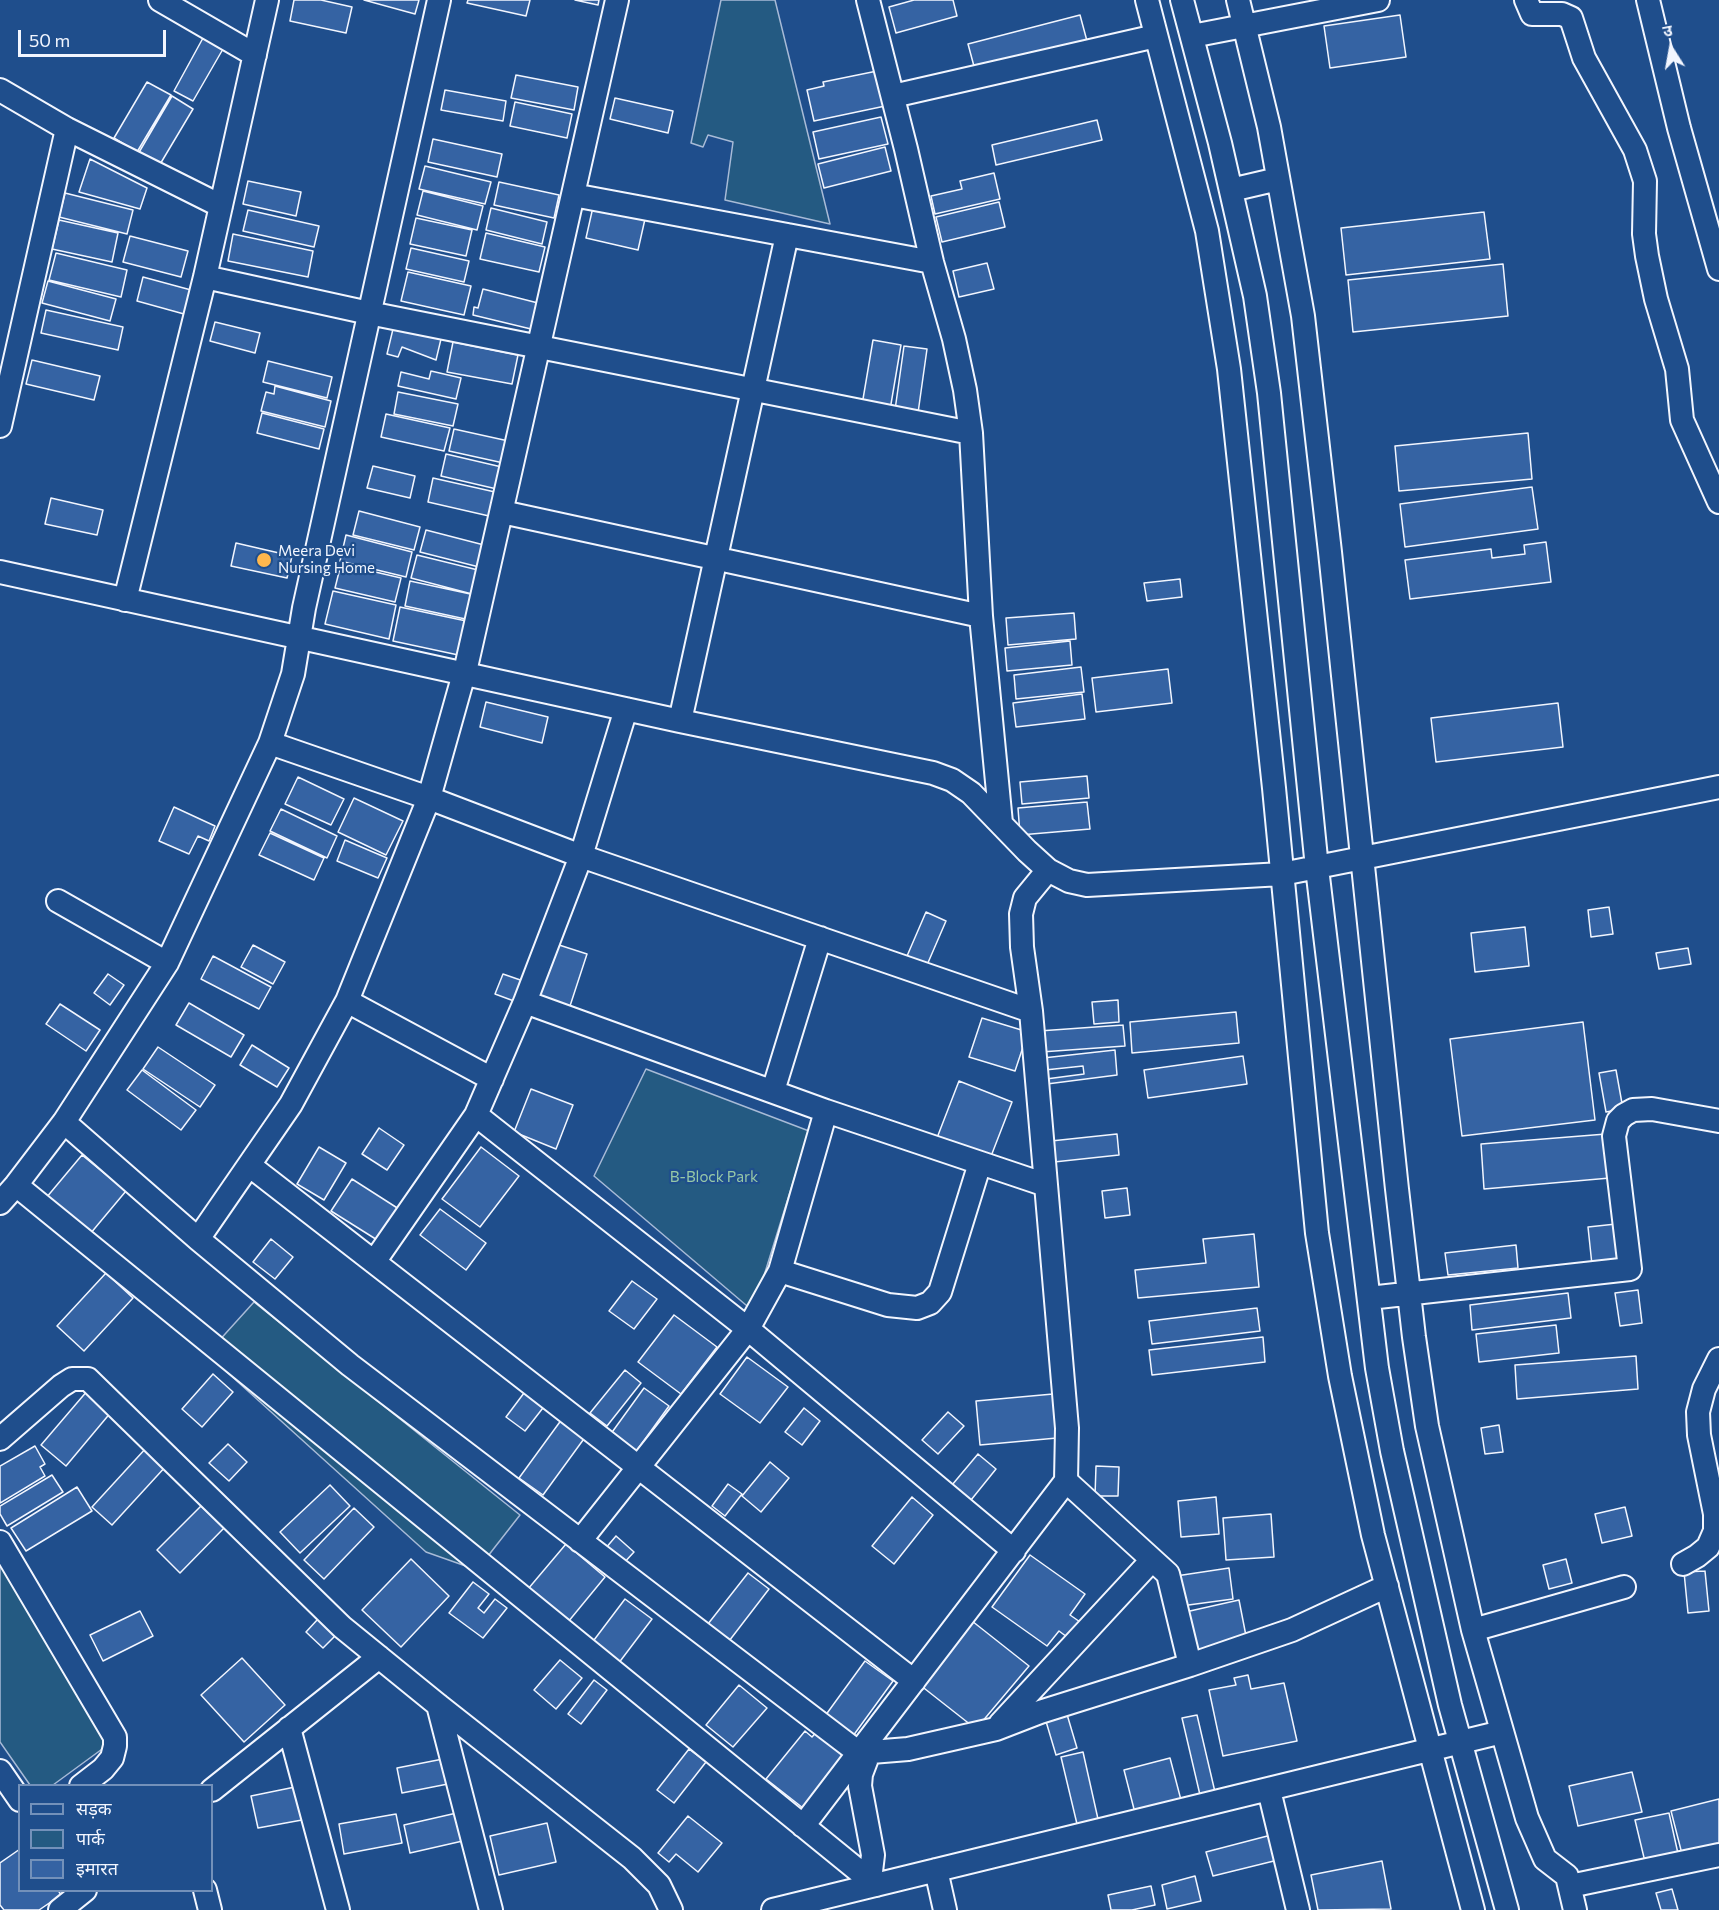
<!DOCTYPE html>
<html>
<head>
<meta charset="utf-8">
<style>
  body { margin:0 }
  #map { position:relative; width:1719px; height:1910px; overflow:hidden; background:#1f4e8c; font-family:Commissioner,"Noto Sans Devanagari",sans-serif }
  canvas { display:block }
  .legend { position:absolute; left:18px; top:1784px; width:195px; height:108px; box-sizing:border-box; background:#1f4e8c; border:2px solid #7391ba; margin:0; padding:8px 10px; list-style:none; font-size:18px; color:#f2f6ff }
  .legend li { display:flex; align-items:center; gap:12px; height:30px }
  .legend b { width:30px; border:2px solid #7391ba }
  .north { position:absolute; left:1641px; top:18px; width:60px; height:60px; -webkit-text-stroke:4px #1f4e8c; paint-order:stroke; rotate:349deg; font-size:16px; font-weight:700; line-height:24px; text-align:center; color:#f2f6ff }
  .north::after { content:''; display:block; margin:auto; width:21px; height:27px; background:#f2f6ff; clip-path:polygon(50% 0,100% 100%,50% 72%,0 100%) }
  .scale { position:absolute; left:18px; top:30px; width:148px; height:27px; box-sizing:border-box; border:3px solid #f2f6ff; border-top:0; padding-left:8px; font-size:18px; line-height:21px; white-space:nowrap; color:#f2f6ff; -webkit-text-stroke:4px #1f4e8c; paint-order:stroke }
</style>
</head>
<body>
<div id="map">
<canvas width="1719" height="1910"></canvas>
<ul class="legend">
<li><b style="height:8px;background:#1f4e8c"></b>सड़क</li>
<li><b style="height:16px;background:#245a82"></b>पार्क</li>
<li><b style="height:16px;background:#3563a3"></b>इमारत</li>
</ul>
<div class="north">उ</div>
<div class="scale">50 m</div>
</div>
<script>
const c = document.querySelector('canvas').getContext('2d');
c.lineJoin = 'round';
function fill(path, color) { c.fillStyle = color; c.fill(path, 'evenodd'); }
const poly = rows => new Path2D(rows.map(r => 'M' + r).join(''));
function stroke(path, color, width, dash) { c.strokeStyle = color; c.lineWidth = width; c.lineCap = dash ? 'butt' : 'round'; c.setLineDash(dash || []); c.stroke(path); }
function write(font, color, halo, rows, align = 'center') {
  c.font = font + ' Commissioner,sans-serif'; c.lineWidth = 4.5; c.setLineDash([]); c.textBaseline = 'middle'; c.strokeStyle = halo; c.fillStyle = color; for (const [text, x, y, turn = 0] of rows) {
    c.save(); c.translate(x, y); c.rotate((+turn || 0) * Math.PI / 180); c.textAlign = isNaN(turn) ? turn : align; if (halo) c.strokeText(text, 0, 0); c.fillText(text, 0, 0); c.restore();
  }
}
const green = poly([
  [721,0,775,0,830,224,725,200,733,142,708,135,703,147,691,143,721,0],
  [646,1069,809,1131,753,1311,594,1176,646,1069],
  [254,1302,520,1515,477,1570,426,1552,207,1354,254,1302],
  [0,1560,109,1744,53,1785,30,1785,0,1742,0,1560]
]);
const building = poly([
  [294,0,321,0,352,7,346,33,290,21,294,0],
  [364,0,419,0,415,14,364,0],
  [468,0,530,0,526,16,467,3,468,0],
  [575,0,599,0,598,5,575,0],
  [914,0,953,0,957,16,896,33,889,7,914,0],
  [1080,15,1087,41,975,70,968,44,1080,15],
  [1400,15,1406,57,1330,68,1324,26,1400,15],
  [203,38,223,49,193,101,174,91,203,38],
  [882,70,890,105,814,121,807,90,824,86,823,82,882,70],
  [516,75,578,87,574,110,511,98,516,75],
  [147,82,171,95,137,152,114,138,147,82],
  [445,90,506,101,503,121,441,110,445,90],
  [172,96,193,109,159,166,138,154,172,96],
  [615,98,673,111,668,133,610,119,615,98],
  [515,102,572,114,567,138,510,126,515,102],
  [881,117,888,144,819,159,813,132,881,117],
  [1097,120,1102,140,996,165,992,145,1097,120],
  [433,139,502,154,497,177,428,162,433,139],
  [885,147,891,171,824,188,818,164,885,147],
  [90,159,147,188,140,209,79,192,90,159],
  [425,166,491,182,485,204,419,189,425,166],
  [994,173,1000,199,935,214,931,196,962,189,960,181,994,173],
  [248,181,301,192,296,216,243,204,248,181],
  [499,182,559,195,554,218,494,205,499,182],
  [423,191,483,206,477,230,417,215,423,191],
  [65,193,133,210,127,234,59,217,65,193],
  [999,202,1005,227,942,242,936,217,999,202],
  [593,207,645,219,638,250,586,238,593,207],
  [491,208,547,222,542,244,486,230,491,208],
  [248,210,319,226,314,247,243,231,248,210],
  [1484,212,1490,259,1346,275,1341,228,1484,212],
  [416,218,472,230,466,256,410,244,416,218],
  [59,220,118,233,112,262,52,249,59,220],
  [486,233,545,247,539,272,480,259,486,233],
  [233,234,313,251,308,277,228,261,233,234],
  [130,236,188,251,181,277,123,262,130,236],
  [411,248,469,261,464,282,406,269,411,248],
  [56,253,127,270,121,297,49,280,56,253],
  [987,263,994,289,959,297,953,271,987,263],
  [1503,264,1508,316,1353,332,1348,280,1503,264],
  [408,272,471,286,464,315,401,301,408,272],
  [143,277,191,290,184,314,137,301,143,277],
  [48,281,116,299,110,321,42,303,48,281],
  [483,289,538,303,531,329,473,315,474,307,478,308,483,289],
  [46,310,123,327,118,350,41,333,46,310],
  [215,322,260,333,255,353,210,341,215,322],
  [393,329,441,339,436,360,402,347,398,357,387,354,393,329],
  [873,340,901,345,890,410,862,405,873,340],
  [453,342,518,355,512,384,447,372,453,342],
  [904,346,927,349,918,413,895,410,904,346],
  [32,360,100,376,94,400,26,384,32,360],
  [268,361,332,377,327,398,263,382,268,361],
  [431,371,461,378,456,399,398,386,401,372,429,379,431,371],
  [275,386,331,401,325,427,261,411,266,392,274,394,275,386],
  [398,392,458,404,453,426,394,414,398,392],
  [262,413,324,429,319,449,257,433,262,413],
  [386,414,450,428,444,451,381,437,386,414],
  [454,429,513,442,508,464,449,451,454,429],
  [1528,433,1532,479,1399,491,1395,446,1528,433],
  [446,454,506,468,501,490,441,476,446,454],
  [373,466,415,476,410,498,367,488,373,466],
  [433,478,495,492,489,516,428,502,433,478],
  [1532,487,1538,529,1405,547,1400,504,1532,487],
  [51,498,103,510,97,535,45,524,51,498],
  [359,511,420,527,414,550,353,535,359,511],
  [426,530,484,545,479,567,420,552,426,530],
  [346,535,412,552,406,577,340,561,346,535],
  [1546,542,1551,582,1410,599,1405,560,1491,549,1492,558,1525,554,1524,545,1546,542],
  [236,543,292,556,287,578,231,566,236,543],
  [417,555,478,570,472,594,411,578,417,555],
  [341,564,401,578,395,602,335,588,341,564],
  [1180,579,1182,597,1147,601,1144,583,1180,579],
  [410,581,475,595,470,620,405,606,410,581],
  [333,591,396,605,389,639,325,624,333,591],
  [400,607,471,622,463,656,393,641,400,607],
  [1074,613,1076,639,1008,645,1006,618,1074,613],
  [1070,641,1072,665,1007,671,1005,648,1070,641],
  [1081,667,1084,692,1016,699,1014,675,1081,667],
  [1168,669,1172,703,1096,712,1092,678,1168,669],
  [1082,694,1085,719,1016,727,1013,703,1082,694],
  [486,702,548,717,542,743,480,727,486,702],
  [1558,703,1563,747,1436,762,1431,718,1558,703],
  [1087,776,1089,798,1022,804,1020,782,1087,776],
  [298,777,344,799,331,825,285,804,298,777],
  [354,798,403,821,386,855,338,832,354,798],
  [1087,802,1090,829,1020,835,1018,808,1087,802],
  [174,807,215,826,209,841,198,836,189,854,159,841,174,807],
  [281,809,337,836,327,858,270,831,281,809],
  [270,833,324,858,314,880,259,855,270,833],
  [345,840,387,858,378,878,337,861,345,840],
  [1609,907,1613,934,1591,937,1588,910,1609,907],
  [926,912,946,921,927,965,907,956,926,912],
  [1525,927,1529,966,1475,972,1471,933,1525,927],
  [556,944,587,954,569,1009,538,999,556,944],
  [253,945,285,962,273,984,241,967,253,945],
  [1688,948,1691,964,1659,969,1656,953,1688,948],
  [213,956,271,987,259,1009,201,979,213,956],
  [108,974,124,985,110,1005,94,993,108,974],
  [503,974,529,983,522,1004,495,994,503,974],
  [1118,1000,1119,1022,1094,1024,1092,1002,1118,1000],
  [189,1003,244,1035,231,1057,176,1025,189,1003],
  [60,1004,100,1030,86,1051,46,1024,60,1004],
  [1236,1012,1239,1043,1132,1053,1130,1022,1236,1012],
  [982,1018,1028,1032,1015,1071,969,1057,982,1018],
  [1583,1022,1595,1120,1462,1136,1450,1039,1583,1022],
  [1123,1025,1125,1046,1041,1052,1039,1031,1123,1025],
  [252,1045,289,1068,277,1087,240,1065,252,1045],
  [158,1047,215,1085,200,1107,143,1069,158,1047],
  [1115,1050,1117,1075,1047,1084,1046,1079,1084,1074,1083,1066,1045,1070,1043,1058,1115,1050],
  [1243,1056,1247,1084,1148,1098,1144,1070,1243,1056],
  [142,1070,196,1110,181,1130,127,1090,142,1070],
  [1616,1070,1623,1109,1606,1112,1599,1073,1616,1070],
  [959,1081,1012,1102,988,1164,935,1143,959,1081],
  [531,1089,573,1105,556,1149,514,1132,531,1089],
  [379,1128,404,1145,387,1170,362,1154,379,1128],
  [1117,1134,1119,1155,1054,1162,1051,1141,1117,1134],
  [1606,1134,1610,1178,1484,1189,1481,1144,1606,1134],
  [319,1147,346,1163,324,1200,297,1184,319,1147],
  [481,1147,519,1176,480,1227,442,1199,481,1147],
  [82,1155,126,1191,90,1234,46,1198,82,1155],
  [352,1179,402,1211,382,1243,331,1211,352,1179],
  [1127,1188,1130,1215,1105,1218,1102,1191,1127,1188],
  [440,1209,486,1243,466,1270,420,1235,440,1209],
  [1616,1224,1620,1262,1592,1265,1588,1227,1616,1224],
  [1254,1234,1259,1287,1138,1298,1135,1270,1206,1263,1203,1239,1254,1234],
  [271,1239,293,1257,275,1279,253,1262,271,1239],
  [1516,1245,1518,1268,1448,1275,1445,1253,1516,1245],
  [106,1273,133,1298,84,1351,57,1326,106,1273],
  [632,1281,657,1299,634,1329,609,1311,632,1281],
  [1638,1290,1642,1323,1620,1326,1615,1293,1638,1290],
  [1568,1293,1571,1318,1472,1330,1470,1305,1568,1293],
  [1257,1308,1260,1331,1152,1344,1149,1321,1257,1308],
  [674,1315,717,1347,681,1394,638,1362,674,1315],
  [1556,1325,1559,1353,1479,1362,1476,1334,1556,1325],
  [1263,1337,1265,1362,1152,1375,1149,1350,1263,1337],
  [1636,1356,1638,1389,1517,1399,1515,1365,1636,1356],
  [747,1357,788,1387,760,1423,720,1394,747,1357],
  [625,1370,641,1383,607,1426,590,1413,625,1370],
  [213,1374,233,1392,202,1427,182,1409,213,1374],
  [644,1388,669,1406,635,1453,610,1435,644,1388],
  [527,1389,546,1404,525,1431,506,1417,527,1389],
  [88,1390,112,1411,66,1466,41,1445,88,1390],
  [1053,1394,1057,1438,980,1445,976,1401,1053,1394],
  [804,1408,820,1421,802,1445,785,1432,804,1408],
  [948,1412,964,1426,938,1454,922,1440,948,1412],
  [562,1419,586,1436,543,1495,519,1478,562,1419],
  [1499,1425,1503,1452,1485,1454,1481,1428,1499,1425],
  [228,1444,247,1462,229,1481,209,1463,228,1444],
  [35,1446,45,1464,40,1467,45,1476,0,1503,0,1466,35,1446],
  [147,1447,167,1465,112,1525,92,1507,147,1447],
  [978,1454,996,1469,971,1500,952,1485,978,1454],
  [770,1462,789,1478,761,1512,742,1496,770,1462],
  [1096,1466,1119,1467,1118,1496,1095,1496,1096,1466],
  [52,1475,63,1492,7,1526,0,1514,0,1506,52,1475],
  [728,1484,742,1494,725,1516,712,1506,728,1484],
  [330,1485,350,1506,300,1553,280,1532,330,1485],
  [77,1487,92,1511,26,1551,11,1528,77,1487],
  [912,1497,933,1515,894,1564,872,1546,912,1497],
  [1216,1497,1219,1534,1181,1537,1178,1501,1216,1497],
  [201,1506,224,1528,180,1573,157,1550,201,1506],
  [1625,1507,1632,1536,1602,1543,1595,1514,1625,1507],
  [354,1508,374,1527,324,1579,304,1560,354,1508],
  [1271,1514,1274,1557,1226,1560,1223,1518,1271,1514],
  [616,1536,634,1552,622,1565,605,1549,616,1536],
  [566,1544,605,1577,568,1622,528,1589,566,1544],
  [1030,1555,1085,1594,1070,1615,1083,1624,1071,1640,1059,1631,1047,1646,992,1607,1030,1555],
  [411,1559,449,1596,401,1647,362,1610,411,1559],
  [1566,1559,1572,1583,1549,1589,1543,1565,1566,1559],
  [1229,1568,1233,1599,1181,1606,1176,1576,1229,1568],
  [1705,1571,1709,1611,1688,1613,1684,1572,1705,1571],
  [748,1573,769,1589,726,1645,704,1629,748,1573],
  [473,1582,489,1594,478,1608,484,1613,495,1599,507,1608,483,1638,449,1613,473,1582],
  [625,1599,652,1619,618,1664,591,1644,625,1599],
  [1239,1600,1247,1641,1190,1653,1181,1613,1239,1600],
  [140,1611,153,1636,103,1661,90,1635,140,1611],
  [318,1619,335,1636,323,1648,306,1632,318,1619],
  [972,1621,1029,1666,976,1729,920,1685,972,1621],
  [242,1658,285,1705,244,1742,201,1695,242,1658],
  [560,1660,582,1678,556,1709,534,1690,560,1660],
  [865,1661,893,1681,853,1736,825,1716,865,1661],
  [1248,1675,1251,1689,1284,1683,1297,1741,1223,1756,1209,1690,1236,1685,1234,1678,1248,1675],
  [594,1680,607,1690,581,1724,568,1714,594,1680],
  [739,1685,767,1708,733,1747,706,1725,739,1685],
  [1066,1711,1077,1748,1056,1755,1045,1718,1066,1711],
  [1197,1715,1215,1792,1200,1795,1182,1718,1197,1715],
  [819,1729,848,1752,803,1808,766,1779,805,1731,812,1737,819,1729],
  [689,1749,706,1762,674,1803,657,1790,689,1749],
  [1083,1752,1098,1819,1077,1824,1061,1757,1083,1752],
  [448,1758,453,1783,402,1793,397,1768,448,1758],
  [1170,1758,1181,1800,1135,1813,1124,1770,1170,1758],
  [1632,1772,1642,1812,1578,1826,1569,1786,1632,1772],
  [295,1787,302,1820,258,1828,251,1796,295,1787],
  [1719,1799,1719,1845,1682,1854,1671,1811,1719,1799],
  [461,1812,467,1840,410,1853,404,1825,461,1812],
  [1669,1813,1679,1858,1646,1866,1635,1820,1669,1813],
  [396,1814,402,1843,344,1854,339,1824,396,1814],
  [688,1816,722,1843,698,1872,676,1854,669,1862,658,1853,688,1816],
  [547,1823,556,1862,499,1875,490,1836,547,1823],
  [1275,1834,1282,1859,1213,1876,1206,1852,1275,1834],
  [20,1849,20,1890,58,1890,61,1895,39,1910,4,1910,0,1905,0,1863,20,1849],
  [1382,1861,1391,1909,1318,1910,1311,1875,1382,1861],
  [1195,1876,1201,1901,1167,1909,1162,1885,1195,1876],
  [1151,1886,1155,1905,1132,1910,1111,1910,1108,1895,1151,1886],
  [1672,1889,1678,1910,1661,1910,1656,1893,1672,1889]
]);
const minor = poly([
  [160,0,255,55],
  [868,0,906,149,932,262,954,339,965,390,971,433,981,616,1001,823],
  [1147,0,1207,231,1229,369,1274,788,1317,1233,1340,1376,1373,1535,1473,1910],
  [1182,0,1220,143,1255,296,1269,393,1317,868,1377,1368,1392,1451,1450,1705,1507,1910],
  [1238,0,1269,127,1303,316,1330,552,1397,1189,1414,1337,1427,1426,1473,1630,1527,1818,1545,1859,1567,1876,1575,1910],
  [1526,0,1532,14,1562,14,1571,18,1584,58,1635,150,1645,181,1644,234,1647,256,1656,299,1677,369,1682,420,1719,502],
  [1648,0,1679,128,1719,269],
  [1192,36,1378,0],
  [0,90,67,129,221,206],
  [893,96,1156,36],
  [1231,190,1278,179],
  [573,195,932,262],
  [205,277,369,313,971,433],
  [0,426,67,129],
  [502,512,981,616],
  [0,572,680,721,933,773,952,780,971,793,1027,851,1048,870,1069,881,1087,885,1282,874,1719,787],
  [125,600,205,277,267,0],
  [680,721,787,235],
  [270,743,429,798,581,856,1031,1011],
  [58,901,167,963],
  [347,1001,492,1079],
  [525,1002,826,1111,1046,1185],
  [773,1091,820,938],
  [476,1115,748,1329,1014,1551],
  [64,1122,198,1239,350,1365,859,1753,908,1749,996,1729,1040,1712,1190,1665,1292,1630,1387,1586],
  [249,1165,914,1681],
  [16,1185,876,1885],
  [0,1203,16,1185,64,1122,167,963,270,743,293,674,304,608,439,0],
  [198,1239,291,1104,347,1001,429,798,467,663,617,0],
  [374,1262,476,1115,525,1002,581,856,626,709],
  [780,1271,888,1305,917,1308,930,1303,940,1292,980,1163],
  [1369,1298,1630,1269,1614,1136,1618,1121,1624,1115,1633,1110,1652,1109,1719,1121],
  [0,1439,61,1386,72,1379,88,1379,342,1627,438,1705,632,1858,659,1885,671,1910],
  [1066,1481,1168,1574,1190,1665],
  [580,1541,748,1329,780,1271,826,1111],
  [0,1542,115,1737,115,1746,112,1758,103,1769,81,1786],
  [1683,1564,1697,1556,1708,1547,1715,1531,1715,1514,1699,1435,1698,1412,1704,1389,1719,1359],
  [1473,1630,1624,1587],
  [438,1705,491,1910],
  [1000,1724,1152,1560],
  [289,1728,338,1910],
  [869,1753,861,1774,860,1786,873,1855,870,1880],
  [0,1771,20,1800],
  [212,1790,379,1657],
  [1269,1790,1298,1910],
  [803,1826,1066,1481,1067,1428,1031,1011,1022,947,1021,914,1025,898,1048,870],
  [936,1870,945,1910],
  [1570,1886,1719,1855],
  [205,1890,210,1910],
  [60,1910,85,1890],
  [773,1910,1502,1732]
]);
const markers = [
  [264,560,8,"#ffb74d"]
];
const poiNames = [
  ["Meera Devi",278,551],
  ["Nursing Home",278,568]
];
const parkNames = [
  ["B-Block Park",714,1177]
];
fill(green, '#245a82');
stroke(green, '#a8bbd7', 1.5);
fill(building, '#3563a3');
stroke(building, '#f2f6ff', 1.5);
stroke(minor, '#f2f6ff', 26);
stroke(minor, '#1f4e8c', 22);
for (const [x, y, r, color] of markers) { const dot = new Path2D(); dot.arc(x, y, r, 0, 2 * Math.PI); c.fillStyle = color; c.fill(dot); stroke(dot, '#1f4e8c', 2); }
write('15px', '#f2f6ff', '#1f4e8c', poiNames, 'left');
write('15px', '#97c8a6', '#1f4e8c', parkNames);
</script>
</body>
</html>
